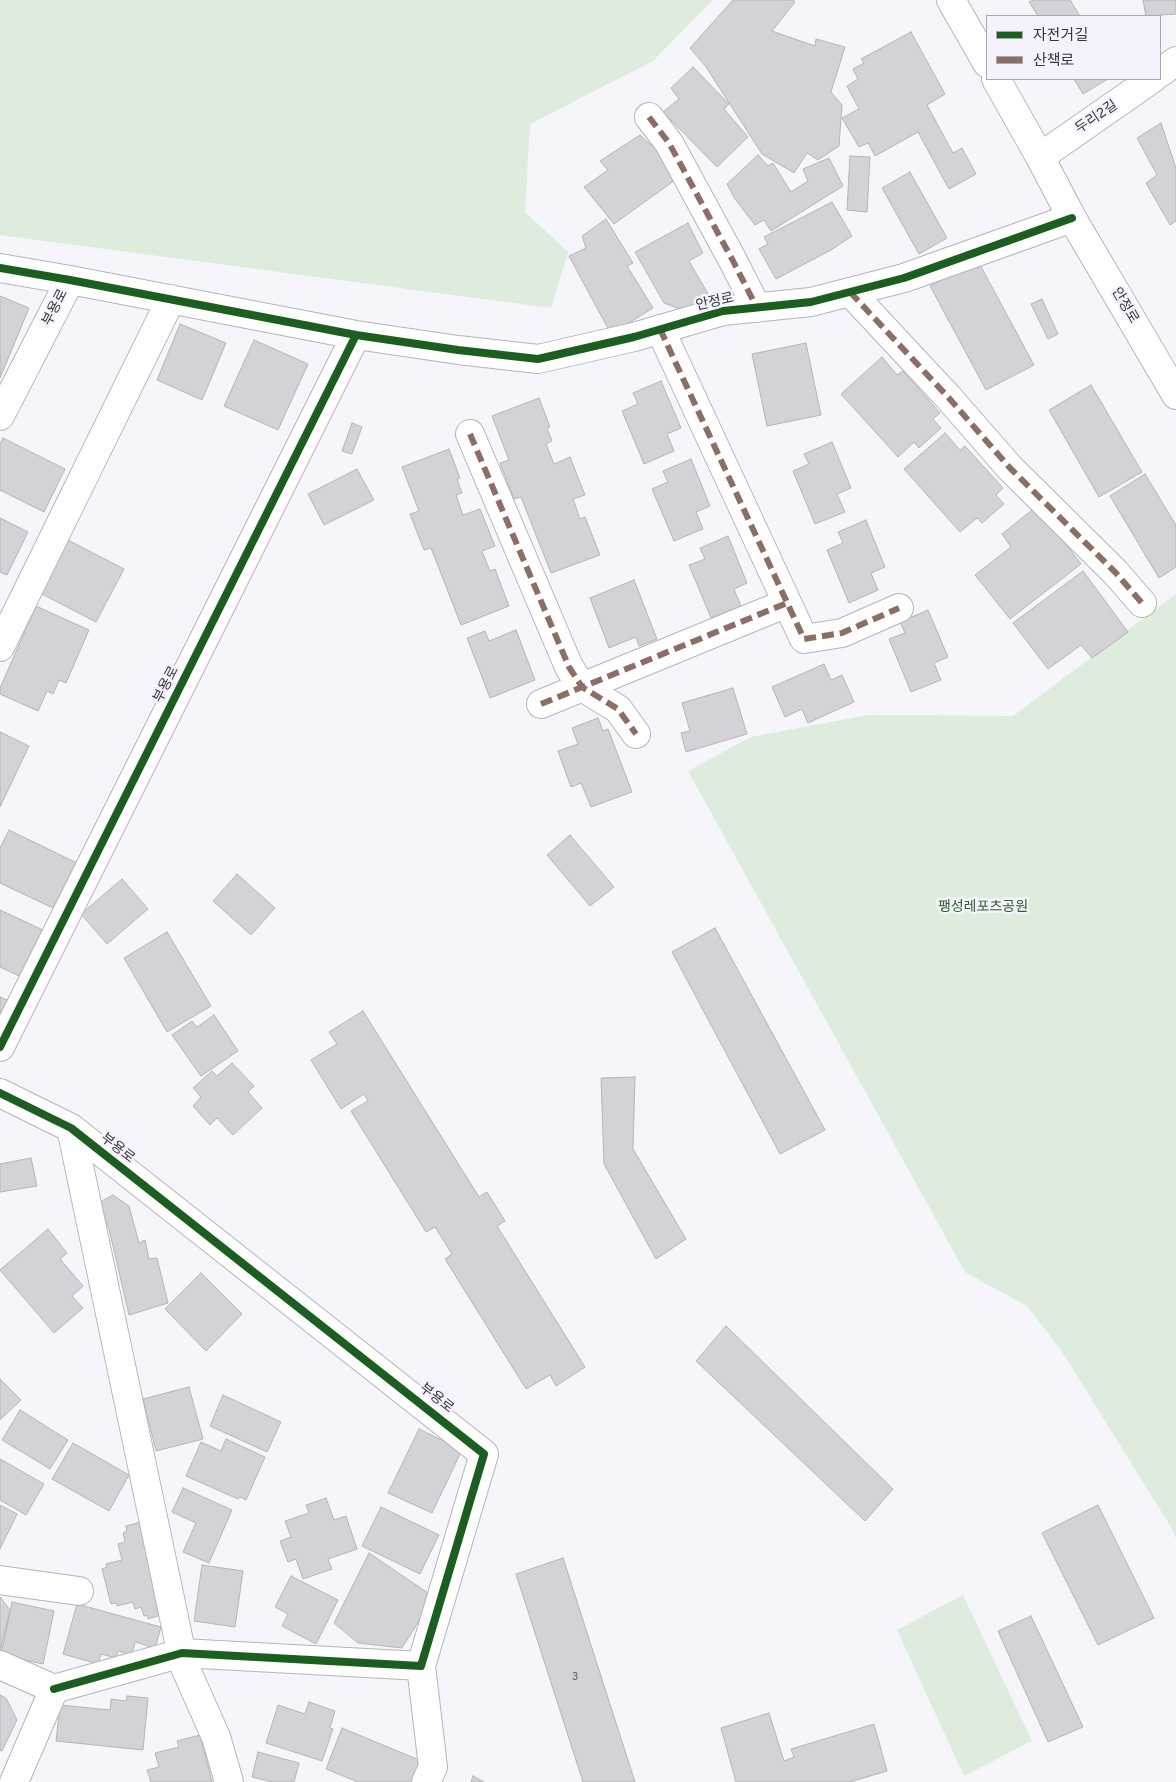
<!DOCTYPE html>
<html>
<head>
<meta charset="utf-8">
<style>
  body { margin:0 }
  #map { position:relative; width:1176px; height:1782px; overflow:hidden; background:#f6f5fb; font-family:Overpass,"Noto Sans KR",sans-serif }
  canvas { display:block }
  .legend { position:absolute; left:986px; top:15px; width:175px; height:65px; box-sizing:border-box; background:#f4f3fd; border:1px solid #a8a8b0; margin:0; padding:6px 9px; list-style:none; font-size:15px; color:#37373c }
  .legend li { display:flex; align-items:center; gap:10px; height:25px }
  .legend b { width:25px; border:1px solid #a8a8b0 }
</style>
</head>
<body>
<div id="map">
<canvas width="1176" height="1782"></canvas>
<ul class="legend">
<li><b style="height:6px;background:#1b5e20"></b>자전거길</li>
<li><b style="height:6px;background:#8d6e63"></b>산책로</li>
</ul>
</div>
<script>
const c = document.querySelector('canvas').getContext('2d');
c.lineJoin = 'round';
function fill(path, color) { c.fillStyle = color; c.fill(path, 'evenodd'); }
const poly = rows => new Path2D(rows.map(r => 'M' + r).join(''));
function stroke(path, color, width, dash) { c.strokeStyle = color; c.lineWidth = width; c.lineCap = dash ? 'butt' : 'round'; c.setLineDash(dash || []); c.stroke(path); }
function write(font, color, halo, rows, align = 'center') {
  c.font = font + ' Overpass,"Noto Sans KR",sans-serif'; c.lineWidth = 5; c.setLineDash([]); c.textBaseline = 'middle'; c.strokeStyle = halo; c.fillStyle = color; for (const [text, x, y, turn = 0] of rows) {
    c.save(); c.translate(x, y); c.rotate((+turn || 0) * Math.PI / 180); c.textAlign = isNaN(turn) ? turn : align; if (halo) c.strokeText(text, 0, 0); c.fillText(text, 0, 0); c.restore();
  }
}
const green = poly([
  [0,0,713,0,653,61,530,124,525,212,568,252,551,308,0,235],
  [1176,594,1176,1539,1171,1527,1061,1350,1027,1306,965,1272,688,771,751,737,868,715,1013,716],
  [963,1595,1032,1741,964,1776,897,1630]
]);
const building = poly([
  [733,0,793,0,795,2,772,31,815,46,816,39,845,47,831,92,842,105,839,146,818,160,807,153,794,173,762,154,706,67,690,48,733,0],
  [1033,0,1070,0,1080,16,1038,16,1029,2,1033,0],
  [1143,0,1176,0,1176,14,1146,16,1143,0],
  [911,32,945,94,927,105,953,153,962,148,976,174,949,189,918,132,875,156,868,143,859,147,842,118,859,109,847,86,858,79,853,69,864,63,861,59,911,32],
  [693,67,729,104,724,109,748,137,717,167,663,112,679,99,671,88,693,67],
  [1074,79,1108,79,1083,94,1074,79],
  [1161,123,1176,168,1176,221,1170,225,1146,183,1157,175,1137,138,1161,123],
  [640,135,652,146,658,142,682,175,614,224,584,187,608,170,600,161,640,135],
  [758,155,768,166,773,163,791,192,808,181,803,169,829,158,843,186,771,231,764,220,755,225,735,199,727,184,758,155],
  [850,156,870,157,867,212,847,210,850,156],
  [910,172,947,238,919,254,882,188,910,172],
  [832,202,852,236,831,250,776,279,759,249,768,244,764,237,832,202],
  [606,219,633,263,627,266,653,308,611,334,569,256,586,248,582,236,606,219],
  [688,223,703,253,689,261,711,299,688,312,664,303,635,252,688,223],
  [978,261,1034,365,986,390,930,286,978,261],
  [0,296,29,308,0,378,0,296],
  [1042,299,1058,334,1048,339,1031,304,1042,299],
  [180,324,226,343,202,400,157,380,180,324],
  [254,340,308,364,278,430,224,406,254,340],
  [806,343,821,415,767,426,752,354,806,343],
  [882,357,897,375,903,371,940,413,933,419,941,428,919,448,914,442,898,457,841,394,882,357],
  [661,381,681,428,667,434,674,451,644,464,622,411,638,404,633,393,661,381],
  [1091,385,1142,472,1099,497,1049,410,1091,385],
  [539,398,550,427,547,428,552,441,546,444,554,464,570,457,585,495,573,499,580,519,585,517,600,555,551,573,521,497,514,499,500,463,509,460,492,416,539,398],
  [352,423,362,427,352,454,342,451,352,423],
  [945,433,960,450,965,446,1003,488,996,495,1004,504,982,523,977,518,960,532,904,469,945,433],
  [3,438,65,469,44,512,0,490,0,444,3,438],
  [832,442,851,488,837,494,845,512,815,524,793,471,809,464,804,454,832,442],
  [449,449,460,478,457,479,462,493,456,495,463,515,480,509,495,546,482,551,490,571,495,569,509,606,461,625,431,548,424,550,410,514,419,511,402,467,449,449],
  [691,459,710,506,696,512,703,529,674,541,652,489,668,482,663,471,691,459],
  [357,469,374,500,324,525,308,494,357,469],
  [1145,474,1176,525,1176,567,1159,578,1110,496,1145,474],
  [1037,506,1081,564,1010,619,975,575,1011,547,1002,534,1037,506],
  [0,518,28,532,7,575,0,572,0,518],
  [866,520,885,567,871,573,878,590,849,603,827,550,843,543,838,532,866,520],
  [728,536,747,583,734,589,741,606,711,618,689,565,705,559,700,548,728,536],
  [68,540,124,569,96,622,40,593,68,540],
  [1083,571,1128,632,1092,658,1081,645,1048,669,1013,623,1083,571],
  [634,580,657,639,639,646,636,637,609,648,590,598,634,580],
  [36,606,89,630,66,683,59,680,53,694,47,691,38,711,0,694,0,688,36,606],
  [928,610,948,657,934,663,941,680,911,692,889,639,905,633,900,622,928,610],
  [516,630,535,680,490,698,467,638,485,631,489,641,516,630],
  [824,664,831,680,842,675,854,702,808,723,802,709,785,717,772,687,824,664],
  [733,688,747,734,686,752,681,733,690,731,682,703,733,688],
  [598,718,603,731,608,729,632,792,591,807,581,783,571,787,558,751,578,744,572,728,598,718],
  [0,732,29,746,0,807,0,732],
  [9,830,77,863,55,909,0,883,0,848,9,830],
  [570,835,614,887,590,906,547,855,570,835],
  [237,874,275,908,251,935,213,901,237,874],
  [122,879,148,909,107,944,81,914,122,879],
  [0,910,43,930,21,977,0,967,0,910],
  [715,928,825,1130,780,1154,672,952,715,928],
  [167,932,211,1006,167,1032,124,958,167,932],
  [0,997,12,1002,0,1029,0,997],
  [363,1011,479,1197,487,1192,505,1221,497,1226,585,1367,556,1386,550,1375,526,1389,445,1259,452,1254,435,1227,426,1232,351,1111,368,1101,364,1094,341,1109,311,1060,337,1044,329,1032,363,1011],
  [214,1015,238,1051,201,1076,172,1035,192,1021,197,1027,214,1015],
  [232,1063,254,1086,248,1092,262,1108,233,1135,217,1118,210,1125,193,1106,201,1097,193,1088,212,1071,217,1076,232,1063],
  [635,1077,633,1149,686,1239,656,1259,604,1164,601,1078,635,1077],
  [31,1158,37,1186,0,1192,0,1164,31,1158],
  [113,1195,129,1206,139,1243,145,1240,149,1259,157,1258,168,1303,129,1315,109,1229,98,1203,113,1195],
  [48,1229,67,1253,60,1259,83,1286,72,1296,83,1308,54,1333,0,1270,48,1229],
  [201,1273,242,1314,206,1351,165,1309,201,1273],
  [726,1326,893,1489,865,1521,696,1361,726,1326],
  [0,1379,21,1400,0,1420,0,1379],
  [189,1387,203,1439,156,1451,143,1399,189,1387],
  [223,1395,281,1422,267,1452,210,1426,223,1395],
  [20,1410,68,1440,50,1469,2,1440,20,1410],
  [419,1429,462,1450,432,1513,388,1493,419,1429],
  [226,1439,265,1457,246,1500,240,1497,238,1499,186,1476,201,1442,221,1451,226,1439],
  [73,1443,129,1475,109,1511,52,1479,73,1443],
  [0,1459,44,1484,26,1515,0,1500,0,1459],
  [183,1488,232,1510,209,1563,183,1552,196,1523,172,1512,183,1488],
  [326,1498,334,1520,346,1516,357,1549,328,1559,332,1569,303,1579,296,1559,288,1562,280,1541,291,1537,285,1521,309,1513,306,1505,326,1498],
  [0,1505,17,1514,0,1549,0,1505],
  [1098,1505,1154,1618,1098,1645,1042,1533,1098,1505],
  [381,1507,439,1535,420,1574,362,1546,381,1507],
  [141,1522,164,1614,148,1619,147,1615,144,1616,141,1607,135,1609,133,1602,117,1606,117,1603,111,1604,102,1569,107,1567,106,1564,122,1560,118,1544,125,1542,123,1533,127,1531,126,1526,141,1522],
  [369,1553,434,1597,402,1648,358,1643,334,1623,369,1553],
  [563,1558,635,1782,583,1782,516,1574,563,1558],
  [202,1565,243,1571,235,1627,194,1621,202,1565],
  [291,1576,338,1600,316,1644,282,1626,288,1614,275,1607,291,1576],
  [0,1597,10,1610,0,1652,0,1597],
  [12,1602,54,1611,43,1664,1,1655,12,1602],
  [77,1604,161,1627,155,1648,135,1642,132,1655,118,1651,116,1658,101,1654,98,1664,63,1654,77,1604],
  [1031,1616,1083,1727,1048,1742,998,1631,1031,1616],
  [0,1695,6,1698,17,1720,2,1751,0,1750,0,1695],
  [127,1696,148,1698,143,1750,56,1741,60,1705,110,1710,111,1699,126,1701,127,1696],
  [309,1702,335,1711,330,1728,333,1729,322,1761,266,1743,278,1705,305,1714,309,1702],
  [769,1713,784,1761,794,1757,791,1749,874,1724,887,1771,850,1782,736,1782,721,1728,769,1713],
  [342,1728,424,1762,416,1782,358,1782,326,1769,342,1728],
  [200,1735,212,1782,151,1782,147,1770,159,1767,155,1753,179,1747,177,1741,200,1735],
  [258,1752,299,1763,294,1782,273,1782,252,1777,258,1752],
  [473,1776,484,1782,471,1782,473,1776]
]);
const street = poly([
  [1160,73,1176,61],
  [649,117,669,143,732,259,757,308],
  [1040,157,1152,79],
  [0,268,70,280,356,335,458,350,538,359,634,337,723,311,811,302,904,278,1072,218],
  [850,292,948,397,1010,468,1115,572,1142,603],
  [660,329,804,639,842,633,899,608],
  [0,416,70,280],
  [470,434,569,667,582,687,618,709,636,734],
  [0,647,171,299],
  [541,704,787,603],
  [0,1047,356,335],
  [0,1093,71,1128,484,1454,421,1666,182,1653,54,1689],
  [71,1128,184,1665,216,1737,229,1782],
  [0,1580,79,1591],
  [0,1665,54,1689,14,1782],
  [421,1666,433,1767,426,1782]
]);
const secondary = poly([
  [951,0,987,63],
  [996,79,1040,157,1072,218,1176,395]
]);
const quiet = poly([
  [649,117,669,143,732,259,757,308],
  [850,292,948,397,1010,468,1115,572,1142,603],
  [660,329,804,639,842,633,899,608],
  [470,434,569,667,582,687,618,709,636,734],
  [541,704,787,603]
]);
const cycleway = poly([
  [0,268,70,280,356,335,458,350,538,359,634,337,723,311,811,302,904,278,1072,218],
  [0,1047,356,335],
  [0,1093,71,1128,484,1454,421,1666,182,1653,54,1689]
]);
const numberNames = [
  ["3",575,1678]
];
const streetNames = [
  ["두리2길",1097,118,-34],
  ["안정로",715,303,-12],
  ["안정로",1124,306,59],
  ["부용로",56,308,-63],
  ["부용로",167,685,-63],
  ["부용로",117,1149,38],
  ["부용로",436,1399,38]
];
const parkNames = [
  ["팽성레포츠공원",983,908]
];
fill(green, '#ddecdd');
fill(building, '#d3d2d6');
stroke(building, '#b5b4b8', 1);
stroke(street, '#b5b5b9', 30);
stroke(secondary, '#b5b5b9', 30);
stroke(street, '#fefefe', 28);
stroke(secondary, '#fefefe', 28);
stroke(quiet, '#8d6e63', 6, [12, 6]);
stroke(cycleway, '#1b5e20', 8);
write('11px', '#5e5e62', null, numberNames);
write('14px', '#37373c', '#f4f3fd', streetNames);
write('14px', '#316128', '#f4f3fd', parkNames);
</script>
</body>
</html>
